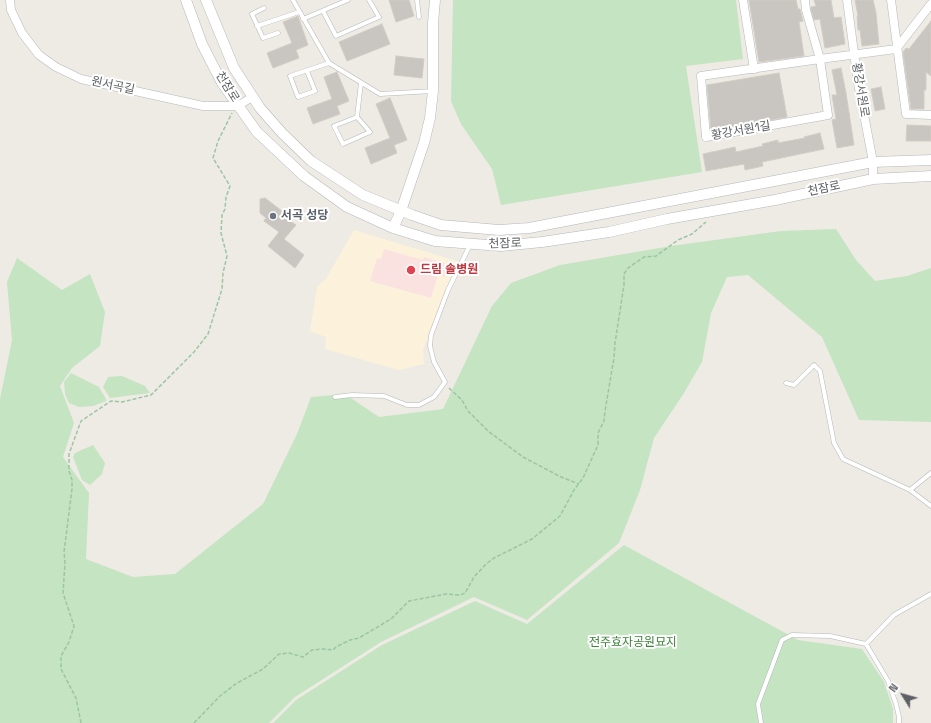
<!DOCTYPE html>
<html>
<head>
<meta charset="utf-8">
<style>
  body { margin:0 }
  #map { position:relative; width:931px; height:723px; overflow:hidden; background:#eeebe4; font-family:"Space Grotesk",sans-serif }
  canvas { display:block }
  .north { position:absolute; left:883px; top:675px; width:40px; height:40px; -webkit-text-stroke:3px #fff; paint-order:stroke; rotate:307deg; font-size:11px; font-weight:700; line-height:16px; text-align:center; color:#5c6064 }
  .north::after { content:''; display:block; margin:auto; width:14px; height:18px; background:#5c6064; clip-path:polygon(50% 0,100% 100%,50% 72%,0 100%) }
</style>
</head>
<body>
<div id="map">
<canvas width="931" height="723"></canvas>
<div class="north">N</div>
</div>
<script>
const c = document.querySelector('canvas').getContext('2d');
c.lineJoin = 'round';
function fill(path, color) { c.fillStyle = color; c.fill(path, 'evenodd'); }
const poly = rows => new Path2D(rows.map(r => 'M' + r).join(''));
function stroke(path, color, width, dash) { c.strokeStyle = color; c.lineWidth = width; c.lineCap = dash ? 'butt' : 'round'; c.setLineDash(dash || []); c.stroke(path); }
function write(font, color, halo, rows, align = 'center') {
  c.font = font + ' "Space Grotesk","Noto Sans KR",sans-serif'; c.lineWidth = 4; c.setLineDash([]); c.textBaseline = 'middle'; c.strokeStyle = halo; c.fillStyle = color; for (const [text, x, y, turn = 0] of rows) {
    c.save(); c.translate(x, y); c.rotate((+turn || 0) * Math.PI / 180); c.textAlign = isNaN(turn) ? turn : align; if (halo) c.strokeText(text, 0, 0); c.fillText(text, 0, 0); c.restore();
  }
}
const commercial = poly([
  [354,230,457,261,423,350,424,364,399,370,325,349,326,337,310,331,317,287,326,279]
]);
const medical = poly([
  [384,249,423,260,424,257,450,265,446,277,438,275,431,298,370,281,377,258,381,259]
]);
const green = poly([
  [453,0,736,0,743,59,686,66,702,172,501,205,492,169,461,124,451,101],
  [836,229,856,260,875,281,907,276,931,268,931,422,859,420,822,337,748,275,727,277,711,313,702,362,684,393,654,438,640,490,619,543,527,620,474,597,381,642,295,697,269,723,0,723,0,399,12,340,7,282,17,258,62,290,90,274,105,312,100,346,72,368,60,386,74,423,63,457,89,493,86,559,133,577,175,574,263,504,297,434,311,397,345,394,379,417,443,409,492,306,511,283,560,265,671,246,781,231],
  [71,373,99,387,106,399,106,401,93,406,79,407,69,403,65,394,64,382],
  [122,376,145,386,150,393,110,398,103,387,108,377],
  [93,445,105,463,102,474,90,485,82,480,73,457,75,453],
  [624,545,798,640,862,649,884,682,893,709,893,723,273,723,296,700,382,645,475,601,527,624]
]);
const building = poly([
  [389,0,409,0,414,16,396,22,389,0],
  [749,0,796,0,798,9,800,9,803,21,799,22,804,56,759,62,749,0],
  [814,0,831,0,834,18,841,17,845,44,825,48,820,19,814,20,811,9,811,7,816,6,814,0],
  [855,0,873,0,876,13,879,44,862,46,860,30,858,30,857,16,858,16,855,0],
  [298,16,308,45,296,50,299,58,273,68,267,53,292,43,283,22,298,16],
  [931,21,931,76,926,72,926,90,924,90,924,109,911,109,903,52,906,48,909,49,931,21],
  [382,24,390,44,347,61,339,42,382,24],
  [396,56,424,59,422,78,394,75,396,56],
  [841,68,846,93,854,145,837,148,832,120,836,119,832,95,837,95,832,70,841,68],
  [337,72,349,101,337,106,340,114,313,124,307,108,332,99,324,77,337,72],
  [779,73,787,117,711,131,707,85,779,73],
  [881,87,885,109,875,111,871,89,881,87],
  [390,98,407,140,394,145,397,153,371,164,365,148,390,138,376,104,390,98],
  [907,125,931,126,931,141,906,141,907,125],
  [820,133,824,149,762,162,763,166,745,170,744,164,706,171,703,154,735,147,736,152,763,146,762,144,778,140,778,143,805,138,804,137,820,133],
  [265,198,282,211,280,214,296,225,284,239,304,255,295,268,268,246,279,232,264,221,266,218,260,213,260,199,265,198]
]);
const path = poly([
  [449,388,462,400,468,411,488,431,523,457,561,477,579,484],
  [81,723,76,698,61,669,61,656,69,642,74,626,63,593,65,563,64,552,72,489,72,480,69,471,69,454,81,421,111,401,122,402,151,395,194,352,208,334,222,289,223,273,227,256,221,233,222,215,225,209,226,197,230,186,213,158,218,141,232,113],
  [194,723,220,696,237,683,263,669,279,654,289,653,303,657,312,650,323,649,333,650,336,647,350,640,359,638,391,619,409,601,446,594,460,595,465,593,474,577,486,564,494,558,532,539,560,516,574,490,583,478,598,445,598,433,604,421,605,411,614,358,615,343,624,285,624,274,628,268,644,257,656,256,678,240,692,234,706,222]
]);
const service = poly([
  [293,0,329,63,380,94,433,91],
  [417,0,419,17],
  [264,8,252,14,263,38,278,33],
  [323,11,336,36,379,17,369,0],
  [303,19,348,0],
  [257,26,299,12],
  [307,71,315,91,298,97,290,76,329,63],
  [357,117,370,132,343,144,334,126,357,117,361,83],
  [786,383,794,385,814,365,820,371,834,443,843,459,910,490,931,506],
  [335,397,352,395,384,396,407,405,419,405,434,397,445,382,434,362,430,346,431,335,448,290,470,245],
  [910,490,931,473],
  [866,644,894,615,931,594],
  [761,723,758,704,782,640,792,635,830,636,866,644,888,681,896,704,899,717,899,723]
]);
const minor = poly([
  [10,0,11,10,22,33,39,55,56,67,81,79,203,106,238,106,252,97],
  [743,0,754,69],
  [805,0,806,10,820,59,828,115,706,137,701,76,820,59,896,49,931,4],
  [847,0,858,83,873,162,873,179],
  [891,0,906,114,931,115]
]);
const tertiary = poly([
  [186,0,202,44,222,83,257,132,304,176,347,207,393,228,435,241,501,246,542,242,609,232,667,219,775,200,873,179,931,176],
  [206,0,234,68,260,108,282,133,311,161,363,195,412,215,441,225,499,230,529,228,873,162,931,160],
  [393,228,401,211,424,143,430,118,433,91,433,23,435,0]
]);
const markers = [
  [273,216,4,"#6b7280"],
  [411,270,5,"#e0444e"]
];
const streetNames = [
  ["원서곡길",113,86,12],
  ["천잠로",227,87,58],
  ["황강서원로",860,90,81],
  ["황강서원1길",741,131,-10],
  ["천잠로",824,189,-12],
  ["천잠로",505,244,-2]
];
const worshipNames = [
  ["서곡 성당",281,216]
];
const healthNames = [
  ["드림 솔병원",420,270]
];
const parkNames = [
  ["전주효자공원묘지",633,643]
];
fill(commercial, '#fcf2db');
fill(medical, '#fae2e1');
fill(green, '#c4e4c2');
fill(building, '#c9c6c1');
stroke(building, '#d2ccc3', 1);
stroke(service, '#b4b7ba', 5);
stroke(minor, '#b4b7ba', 9);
stroke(tertiary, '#b4b7ba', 11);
stroke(path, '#9cc5a4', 1.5, [4, 2]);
stroke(service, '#fff', 4);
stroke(minor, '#fff', 8);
stroke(tertiary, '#fff', 10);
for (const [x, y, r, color] of markers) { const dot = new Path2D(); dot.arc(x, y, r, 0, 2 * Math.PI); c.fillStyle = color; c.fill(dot); stroke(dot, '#fff', 1.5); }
write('12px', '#5c6064', '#fff', streetNames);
write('bold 12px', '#5b616d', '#fff', worshipNames, 'left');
write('bold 12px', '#be3a42', '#fff', healthNames, 'left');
write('12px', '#3b843a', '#fff', parkNames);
</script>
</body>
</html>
